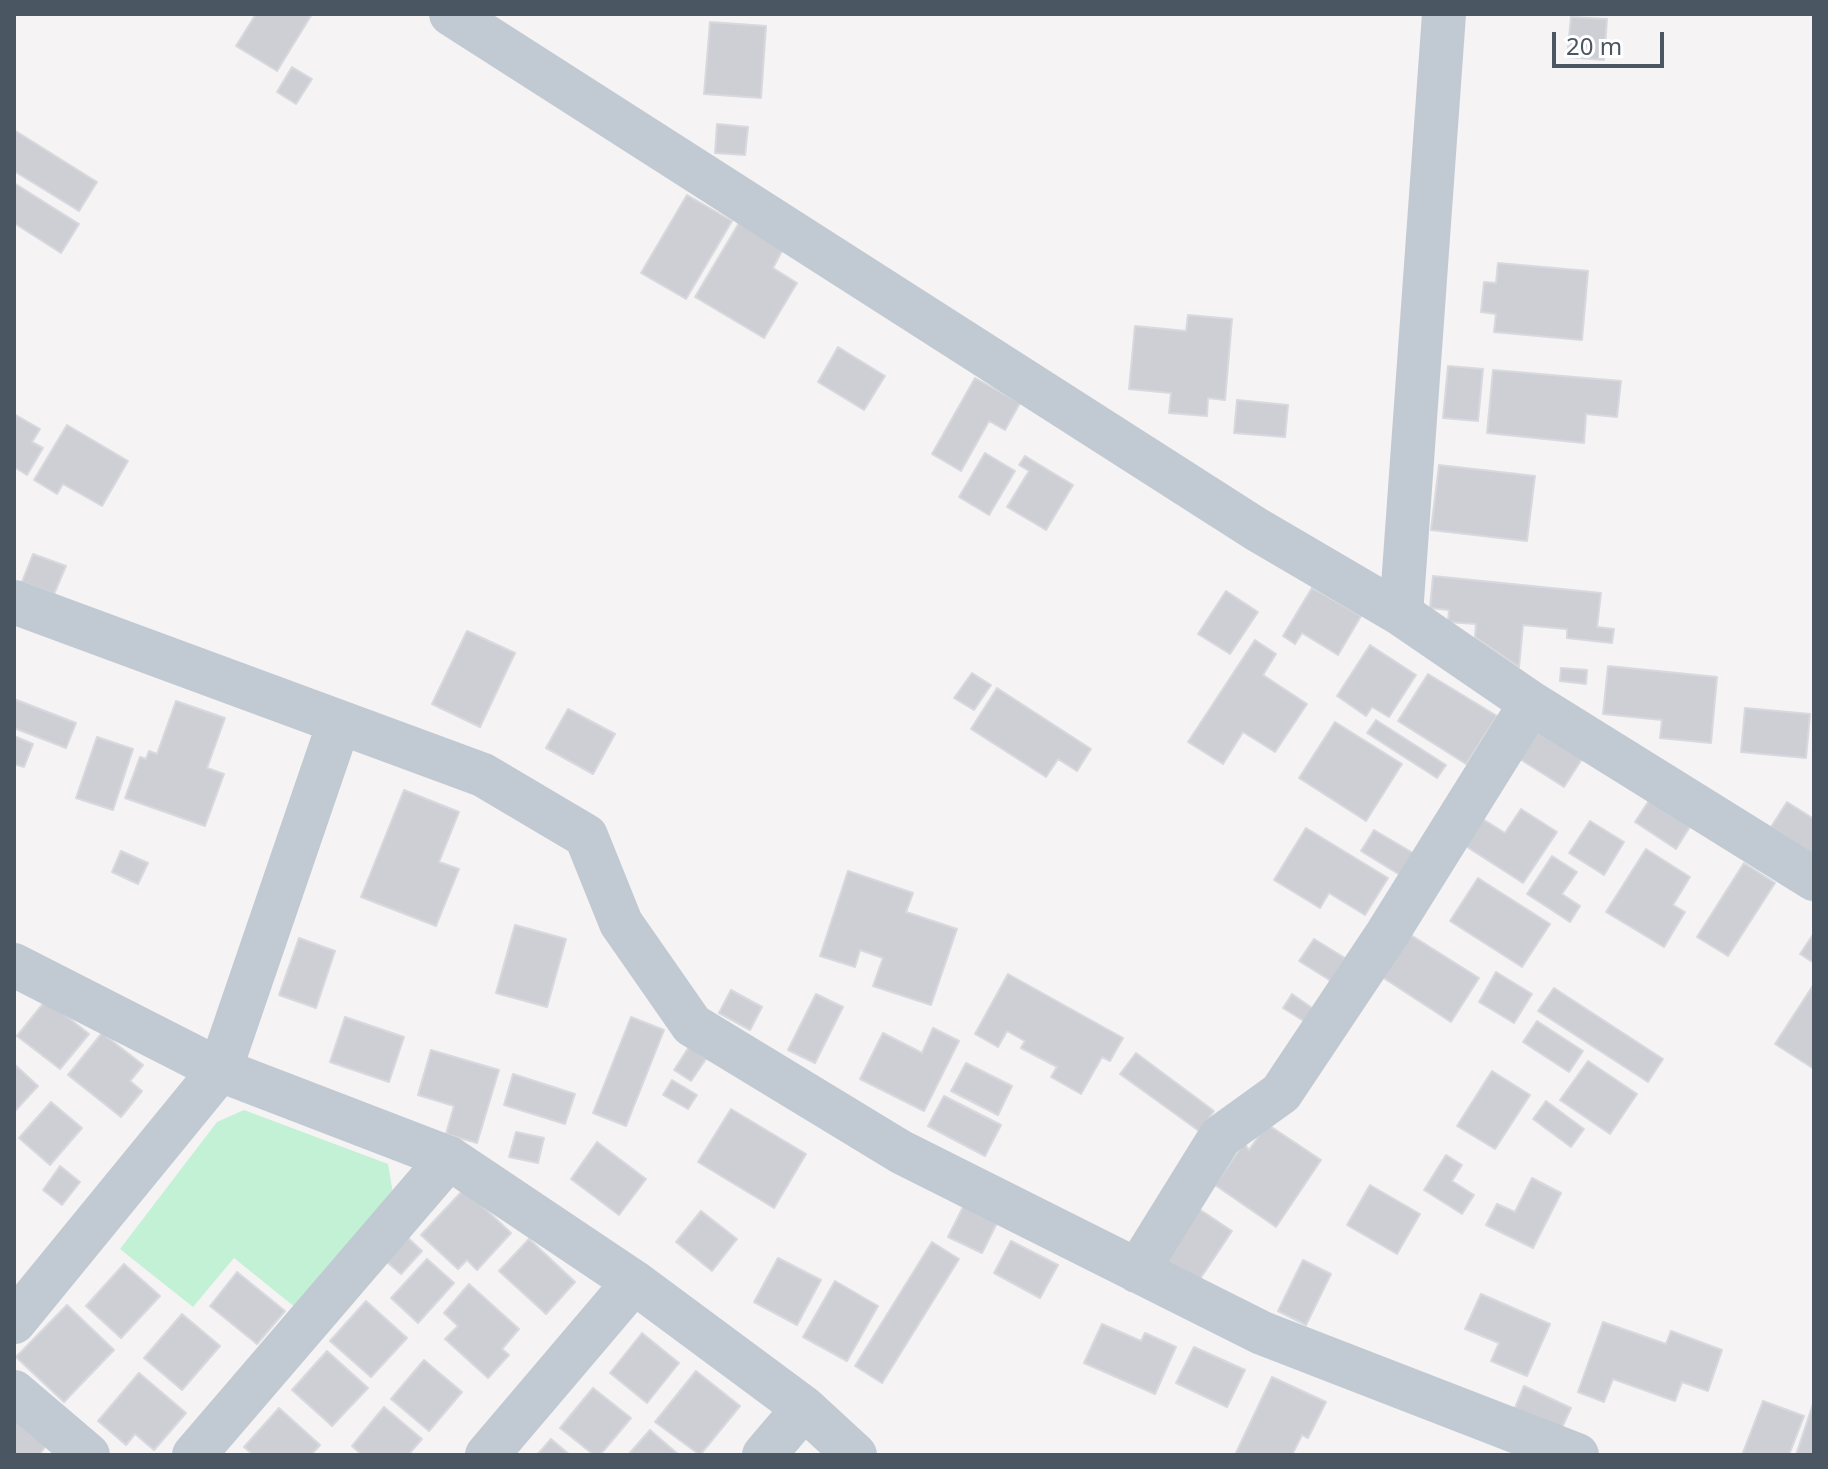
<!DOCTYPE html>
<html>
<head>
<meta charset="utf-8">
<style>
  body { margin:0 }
  #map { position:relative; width:1828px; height:1469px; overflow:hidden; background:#f5f3f3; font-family:"Noto Sans",sans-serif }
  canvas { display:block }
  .frame { position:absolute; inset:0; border:16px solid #4a5661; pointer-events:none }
  .scale { position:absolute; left:1552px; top:32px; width:112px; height:36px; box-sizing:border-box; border:4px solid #4a5661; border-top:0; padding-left:10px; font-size:24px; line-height:28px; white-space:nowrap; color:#4a5661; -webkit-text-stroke:6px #fff; paint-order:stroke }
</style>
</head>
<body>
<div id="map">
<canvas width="1828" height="1469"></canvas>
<div class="frame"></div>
<div class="scale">20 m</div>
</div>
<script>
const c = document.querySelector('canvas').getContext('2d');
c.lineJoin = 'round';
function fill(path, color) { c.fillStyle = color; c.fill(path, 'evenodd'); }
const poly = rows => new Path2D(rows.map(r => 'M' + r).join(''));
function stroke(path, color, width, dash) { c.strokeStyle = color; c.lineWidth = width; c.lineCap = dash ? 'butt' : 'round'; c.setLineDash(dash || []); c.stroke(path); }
const green = poly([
  [244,1110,388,1164,394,1199,296,1308,234,1258,193,1307,120,1249,217,1122]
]);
const building = poly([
  [256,14,312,14,277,71,236,46,256,14],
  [1571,17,1607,19,1604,60,1567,57,1571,17],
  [710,22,766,26,761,98,704,94,710,22],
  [292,67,312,79,296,104,277,92,292,67],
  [717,124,748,127,745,155,715,153,717,124],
  [14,130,97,182,79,211,14,171,14,130],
  [14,183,79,224,61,253,14,223,14,183],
  [687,195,732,221,686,299,641,273,687,195],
  [739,223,783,249,773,268,797,283,764,338,695,297,739,223],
  [1498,263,1588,271,1582,340,1494,332,1496,314,1481,312,1484,282,1496,283,1498,263],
  [1188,315,1232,319,1225,400,1208,398,1207,416,1169,413,1171,393,1129,389,1135,326,1186,331,1188,315],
  [838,347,885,376,864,410,818,382,838,347],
  [1448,366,1483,369,1478,421,1443,418,1448,366],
  [1493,370,1621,381,1617,417,1586,414,1584,443,1487,433,1493,370],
  [975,378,1020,403,1005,430,989,421,961,471,932,454,975,378],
  [1237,400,1288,405,1285,437,1234,433,1237,400],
  [14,414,40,429,32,442,43,448,27,475,14,467,14,414],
  [67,425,128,461,102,506,63,484,57,494,34,480,67,425],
  [985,453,1015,471,989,515,959,497,985,453],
  [1025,456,1073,485,1046,530,1007,507,1029,471,1019,465,1025,456],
  [1439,465,1535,476,1527,541,1431,530,1439,465],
  [33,554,66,566,54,594,22,582,33,554],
  [1433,576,1601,593,1597,627,1614,629,1612,643,1567,638,1567,629,1523,625,1519,667,1475,637,1476,624,1448,622,1449,610,1430,608,1433,576],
  [1312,588,1361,616,1338,655,1302,633,1295,644,1283,636,1312,588],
  [1226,591,1258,612,1230,654,1198,634,1226,591],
  [467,631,515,653,480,727,432,704,467,631],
  [1255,640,1276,654,1263,675,1307,704,1275,752,1243,732,1223,764,1188,742,1255,640],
  [1370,645,1416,675,1389,717,1372,707,1366,716,1337,696,1370,645],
  [1608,666,1717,677,1711,743,1660,738,1662,720,1603,714,1608,666],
  [1561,668,1587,670,1586,684,1560,681,1561,668],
  [972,673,991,685,974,710,954,698,972,673],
  [1428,674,1497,716,1466,764,1398,721,1428,674],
  [997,688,1091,749,1077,771,1058,759,1046,777,971,729,997,688],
  [14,699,76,723,66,748,14,728,14,699],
  [176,701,225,718,207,768,224,774,205,826,125,798,140,757,146,759,149,751,157,754,176,701],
  [1745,708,1810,714,1806,758,1741,752,1745,708],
  [568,709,615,734,593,774,546,748,568,709],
  [1376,720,1446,765,1437,778,1367,733,1376,720],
  [1335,722,1402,764,1366,821,1299,778,1335,722],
  [1533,728,1582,759,1564,787,1515,756,1533,728],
  [14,736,33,744,24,767,14,764,14,736],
  [97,737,133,749,113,810,76,798,97,737],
  [404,790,459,812,439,862,459,869,436,926,361,897,404,790],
  [1650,799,1691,825,1676,849,1635,822,1650,799],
  [1787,802,1814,819,1814,854,1771,827,1787,802],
  [1521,809,1557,832,1523,883,1464,845,1481,818,1505,833,1521,809],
  [1590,821,1624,842,1604,875,1569,853,1590,821],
  [1306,828,1388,878,1365,915,1329,893,1320,908,1274,880,1306,828],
  [1374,830,1413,853,1400,875,1361,851,1374,830],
  [1646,849,1690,877,1673,905,1685,912,1664,947,1606,912,1646,849],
  [121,851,148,863,138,884,112,872,121,851],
  [1552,856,1577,872,1562,894,1580,906,1570,922,1527,894,1552,856],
  [1744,863,1775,883,1728,956,1697,937,1744,863],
  [848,871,913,893,906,912,957,929,931,1005,873,986,883,958,860,950,855,967,820,956,848,871],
  [1478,878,1550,924,1522,967,1450,921,1478,878],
  [515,925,566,939,547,1007,496,993,515,925],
  [1406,932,1479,978,1451,1022,1379,975,1406,932],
  [1814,933,1814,963,1800,954,1814,933],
  [299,938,335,951,316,1008,279,995,299,938],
  [1314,939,1345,958,1331,981,1299,961,1314,939],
  [1496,972,1532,994,1514,1023,1479,1002,1496,972],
  [1008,974,1123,1038,1110,1061,1102,1057,1081,1094,1051,1077,1057,1067,1021,1048,1025,1041,1007,1031,998,1047,975,1034,1008,974],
  [1814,984,1814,1069,1775,1044,1814,984],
  [1554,988,1663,1059,1648,1082,1538,1011,1554,988],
  [731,990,762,1007,750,1030,719,1013,731,990],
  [816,994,843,1007,815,1063,788,1050,816,994],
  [1292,994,1315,1010,1307,1023,1283,1008,1292,994],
  [46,1000,89,1034,60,1069,17,1036,46,1000],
  [345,1017,404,1037,389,1082,330,1062,345,1017],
  [631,1017,664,1030,626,1126,593,1113,631,1017],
  [1537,1021,1583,1051,1569,1072,1523,1042,1537,1021],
  [933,1028,959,1041,924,1111,860,1079,883,1033,922,1053,933,1028],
  [102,1033,143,1065,130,1081,142,1091,121,1117,68,1075,102,1033],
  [689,1047,706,1059,691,1081,674,1070,689,1047],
  [431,1050,499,1070,477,1143,446,1134,454,1106,418,1095,431,1050],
  [1136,1053,1214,1111,1199,1131,1120,1074,1136,1053],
  [1588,1061,1637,1094,1610,1134,1560,1100,1588,1061],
  [966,1063,1012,1086,998,1115,951,1091,966,1063],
  [14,1064,38,1086,14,1112,14,1064],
  [1492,1071,1530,1095,1495,1149,1457,1126,1492,1071],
  [513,1074,575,1094,565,1124,504,1105,513,1074],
  [672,1080,697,1095,688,1109,663,1095,672,1080],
  [944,1096,1001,1125,985,1156,928,1126,944,1096],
  [1546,1101,1584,1129,1571,1147,1533,1119,1546,1101],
  [51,1102,82,1128,50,1165,19,1138,51,1102],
  [731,1109,806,1154,774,1208,698,1162,731,1109],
  [1267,1124,1321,1160,1276,1227,1215,1185,1244,1143,1249,1150,1267,1124],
  [516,1132,544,1138,538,1163,509,1157,516,1132],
  [597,1142,646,1179,619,1215,571,1179,597,1142],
  [1446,1155,1462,1165,1452,1181,1474,1195,1462,1214,1424,1190,1446,1155],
  [60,1166,80,1182,62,1205,43,1190,60,1166],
  [1532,1178,1561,1193,1533,1248,1486,1225,1497,1204,1515,1212,1532,1178],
  [1370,1185,1420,1214,1397,1254,1347,1225,1370,1185],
  [464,1189,511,1233,477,1270,467,1260,458,1269,421,1235,464,1189],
  [964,1205,998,1221,982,1253,948,1237,964,1205],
  [1199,1209,1232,1231,1198,1282,1165,1261,1199,1209],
  [701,1211,737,1239,712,1271,676,1242,701,1211],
  [408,1238,422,1251,401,1274,387,1262,408,1238],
  [529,1239,575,1282,546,1314,499,1271,529,1239],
  [1011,1241,1058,1265,1040,1298,994,1273,1011,1241],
  [932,1242,959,1259,882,1383,855,1366,932,1242],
  [778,1258,821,1280,797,1325,754,1302,778,1258],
  [427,1259,454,1283,418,1323,391,1298,427,1259],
  [1303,1260,1331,1274,1306,1325,1278,1311,1303,1260],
  [124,1264,160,1296,121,1338,86,1306,124,1264],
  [237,1272,285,1311,257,1344,210,1306,237,1272],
  [835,1281,878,1306,847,1361,803,1337,835,1281],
  [469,1284,519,1329,502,1349,509,1355,488,1378,445,1339,458,1326,444,1313,469,1284],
  [1481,1294,1550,1324,1527,1376,1491,1361,1499,1343,1465,1329,1481,1294],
  [366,1301,407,1338,371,1377,330,1341,366,1301],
  [67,1305,114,1350,64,1402,16,1357,67,1305],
  [182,1314,220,1346,182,1390,144,1358,182,1314],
  [1603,1322,1666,1344,1671,1331,1722,1350,1708,1391,1682,1382,1675,1401,1613,1379,1604,1402,1578,1392,1603,1322],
  [1102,1324,1141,1341,1145,1333,1176,1347,1155,1394,1084,1363,1102,1324],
  [642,1333,679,1363,647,1403,610,1373,642,1333],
  [1194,1347,1245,1370,1227,1407,1176,1383,1194,1347],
  [327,1351,368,1388,332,1426,292,1390,327,1351],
  [424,1360,462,1392,429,1431,391,1399,424,1360],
  [696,1371,740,1406,700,1455,655,1422,696,1371],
  [139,1373,186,1413,154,1450,135,1434,126,1445,98,1421,139,1373],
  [1272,1377,1326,1402,1308,1438,1302,1435,1292,1455,1235,1455,1272,1377],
  [1524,1386,1571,1408,1559,1434,1513,1413,1524,1386],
  [593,1388,631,1418,600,1455,594,1455,560,1428,593,1388],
  [1763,1401,1804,1416,1789,1455,1742,1455,1763,1401],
  [1814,1401,1814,1455,1796,1455,1814,1401],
  [384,1407,422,1439,408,1455,362,1455,352,1446,384,1407],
  [279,1408,320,1445,311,1455,253,1455,244,1447,279,1408],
  [14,1413,49,1442,39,1455,14,1455,14,1413],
  [650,1430,679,1455,628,1455,650,1430],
  [551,1439,570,1455,537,1455,551,1439]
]);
const minor = poly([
  [451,14,1256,529,1401,614,1531,703,1814,879],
  [14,602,483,775,586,836,621,923,692,1025,901,1152,1262,1333,1577,1455],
  [1401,614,1444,14],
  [14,965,220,1070,449,1158,634,1282,804,1408,855,1455],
  [1137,1271,1220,1137,1281,1093,1387,934,1531,703],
  [14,1322,220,1070,339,723],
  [14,1392,88,1455],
  [194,1455,449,1158],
  [487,1455,634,1282],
  [764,1455,804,1408]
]);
fill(green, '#c3f1d5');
fill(building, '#cdcfd5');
stroke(building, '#d7d9de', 2);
stroke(minor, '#c1cad2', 44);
</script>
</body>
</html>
